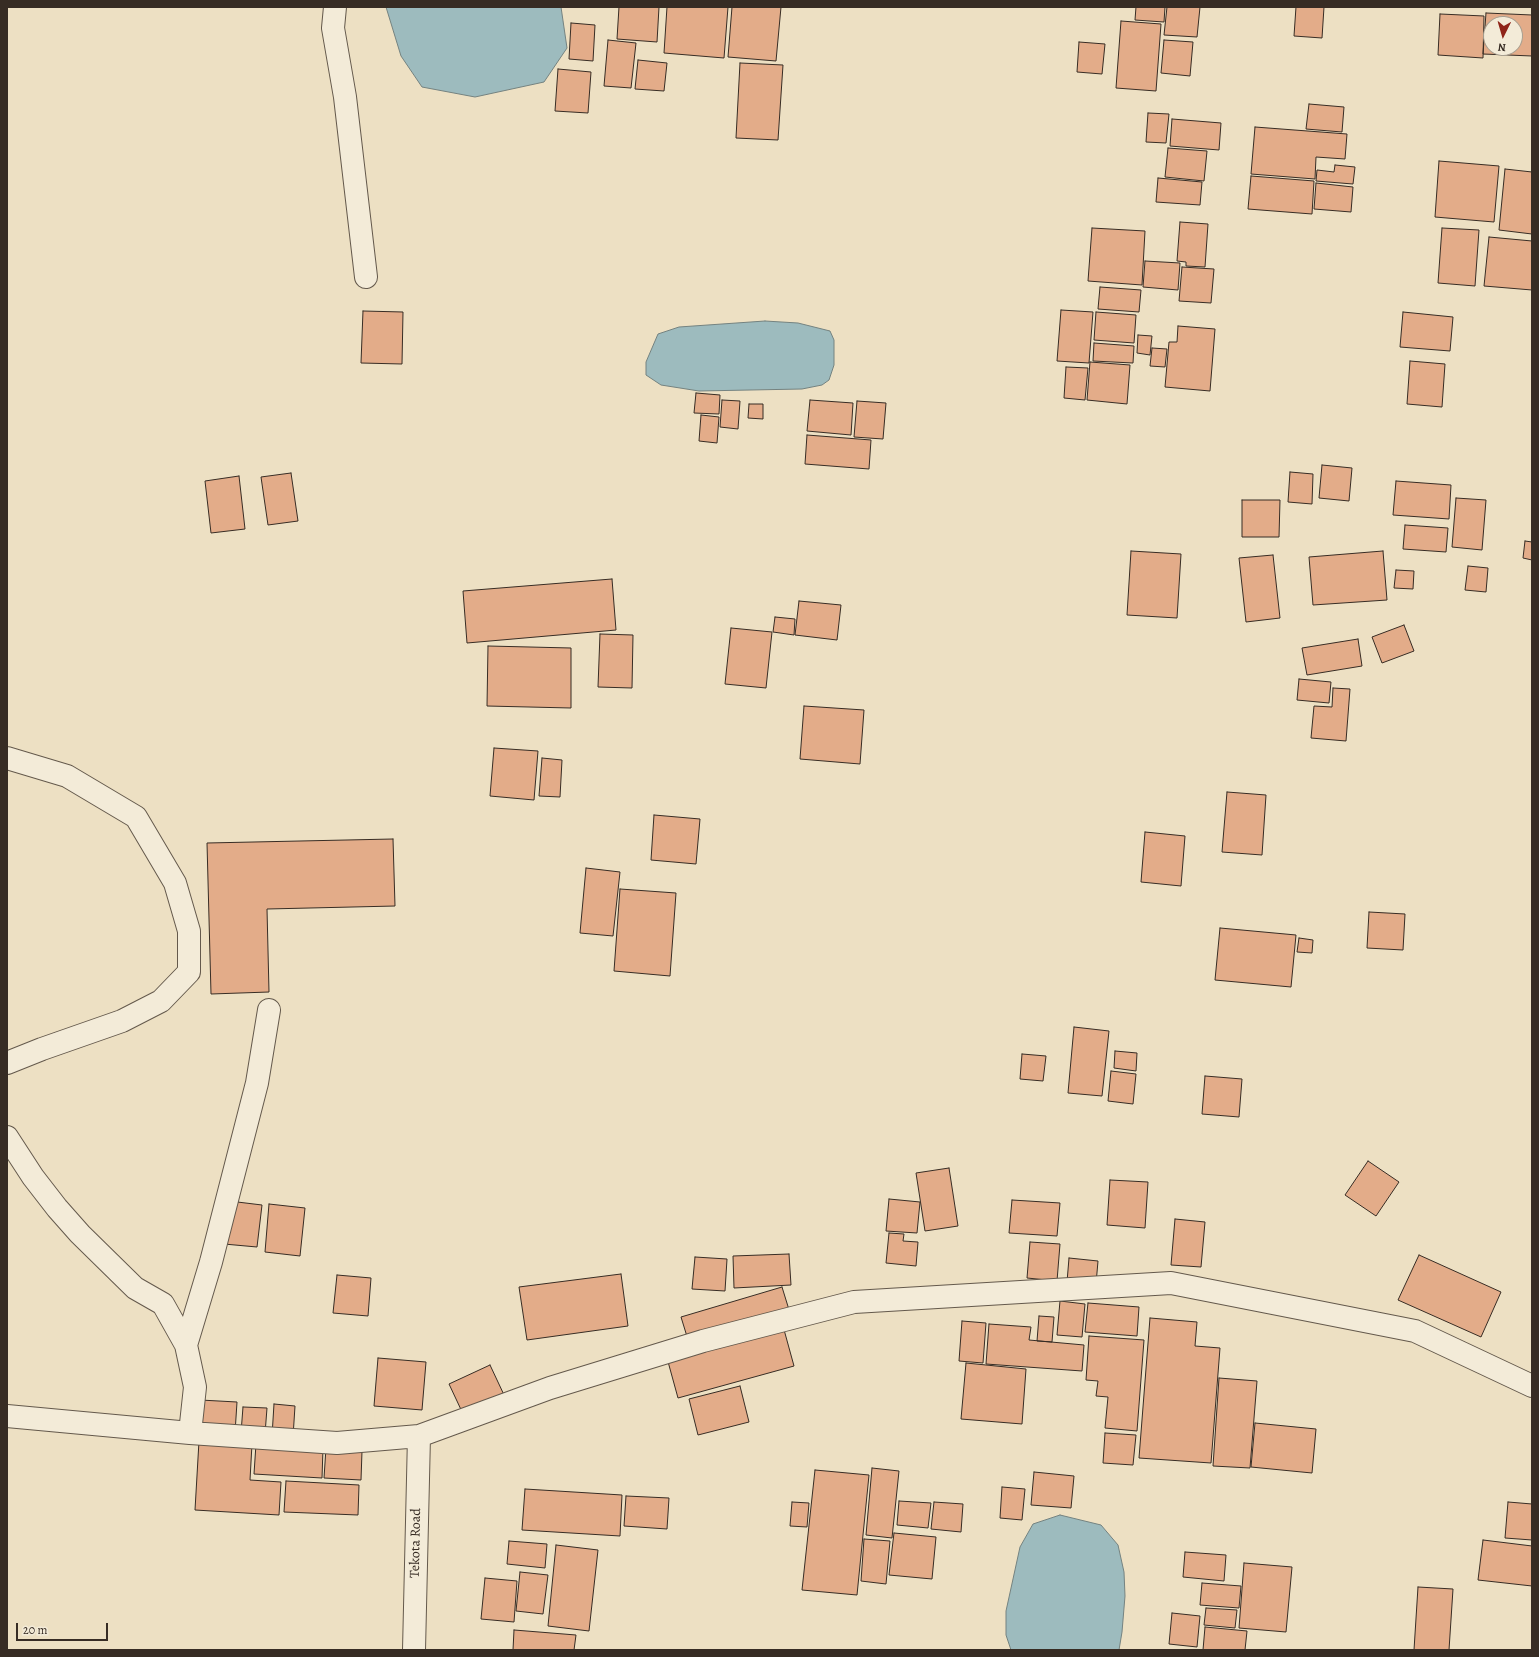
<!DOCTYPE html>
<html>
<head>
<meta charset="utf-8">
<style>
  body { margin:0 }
  #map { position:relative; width:1539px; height:1657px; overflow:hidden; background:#ede0c3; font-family:Alegreya,serif }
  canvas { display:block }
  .frame { position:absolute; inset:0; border:8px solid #372c24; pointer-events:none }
  .north { position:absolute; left:1483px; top:16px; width:40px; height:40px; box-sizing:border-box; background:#f3ebd8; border:1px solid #a89f90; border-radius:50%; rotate:185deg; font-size:11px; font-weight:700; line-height:16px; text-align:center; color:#372c24 }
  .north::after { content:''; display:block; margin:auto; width:14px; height:18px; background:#8f2418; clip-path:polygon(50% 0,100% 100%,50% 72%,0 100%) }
  .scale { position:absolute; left:16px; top:1623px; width:92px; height:18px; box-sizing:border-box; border:2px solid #372c24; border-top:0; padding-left:5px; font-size:12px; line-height:14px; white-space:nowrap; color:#372c24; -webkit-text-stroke:3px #f3ebd8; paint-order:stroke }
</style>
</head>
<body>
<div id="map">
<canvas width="1539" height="1657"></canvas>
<div class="frame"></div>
<div class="north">N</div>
<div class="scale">20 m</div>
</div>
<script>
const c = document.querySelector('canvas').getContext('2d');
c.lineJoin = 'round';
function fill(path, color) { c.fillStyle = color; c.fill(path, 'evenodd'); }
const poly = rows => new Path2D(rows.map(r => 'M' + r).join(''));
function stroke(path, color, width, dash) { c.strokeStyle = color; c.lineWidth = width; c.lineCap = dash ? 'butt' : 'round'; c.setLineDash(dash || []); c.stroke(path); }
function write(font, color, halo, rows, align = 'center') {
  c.font = font + ' Alegreya,serif'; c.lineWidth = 3; c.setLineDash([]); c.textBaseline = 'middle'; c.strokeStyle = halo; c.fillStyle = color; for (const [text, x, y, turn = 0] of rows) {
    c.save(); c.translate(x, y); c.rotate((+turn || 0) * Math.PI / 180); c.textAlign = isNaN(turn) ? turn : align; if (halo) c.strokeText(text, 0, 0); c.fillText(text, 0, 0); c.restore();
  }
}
const water = poly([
  [386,7,561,7,567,48,544,82,475,97,422,87,401,56,386,7],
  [765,321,798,323,830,331,834,340,834,365,829,380,822,385,802,389,699,391,661,385,646,375,646,362,658,334,679,327,765,321],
  [1060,1515,1101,1525,1118,1545,1124,1572,1125,1596,1122,1632,1119,1650,1011,1650,1006,1635,1006,1611,1020,1547,1033,1524,1060,1515]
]);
const building = poly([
  [619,7,659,7,657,42,617,39,619,7],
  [667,7,728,7,724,58,664,53,667,7],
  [732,7,781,7,776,61,728,57,732,7],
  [1136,7,1165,7,1164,22,1135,20,1136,7],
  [1167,7,1200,7,1197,37,1164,35,1167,7],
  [1296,7,1324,7,1322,38,1294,36,1296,7],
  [1486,13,1532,15,1532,56,1483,54,1486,13],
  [1491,24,1515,24,1515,48,1491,48,1491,24],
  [1440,14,1484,16,1483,58,1438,55,1440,14],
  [1121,21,1161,24,1156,91,1116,88,1121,21],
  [571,23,595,25,593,61,569,59,571,23],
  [608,40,636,43,631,88,604,86,608,40],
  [1164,40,1193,42,1190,76,1161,73,1164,40],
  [1079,42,1105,44,1102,74,1077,72,1079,42],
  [638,60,667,63,664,91,635,89,638,60],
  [740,63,783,65,778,140,736,138,740,63],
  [558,69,591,72,588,113,555,111,558,69],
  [1309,104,1344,107,1342,132,1306,129,1309,104],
  [1148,113,1169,114,1166,143,1146,142,1148,113],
  [1172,119,1221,123,1219,150,1170,146,1172,119],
  [1255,127,1347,134,1345,159,1316,157,1315,179,1251,174,1255,127],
  [1168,148,1207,151,1204,181,1165,177,1168,148],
  [1439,161,1499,166,1494,222,1435,217,1439,161],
  [1335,165,1355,167,1353,184,1316,181,1317,170,1334,172,1335,165],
  [1505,169,1532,172,1532,234,1499,230,1505,169],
  [1251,176,1314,181,1312,214,1248,209,1251,176],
  [1158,178,1202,182,1200,205,1156,202,1158,178],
  [1316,183,1353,187,1351,212,1314,209,1316,183],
  [1180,222,1208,224,1205,267,1186,266,1186,262,1177,261,1180,222],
  [1092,228,1145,231,1142,285,1088,281,1092,228],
  [1442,228,1479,230,1475,286,1438,283,1442,228],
  [1489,237,1532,241,1532,290,1484,286,1489,237],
  [1145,261,1180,263,1178,290,1143,287,1145,261],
  [1182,267,1214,269,1211,303,1179,301,1182,267],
  [1100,287,1141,290,1139,312,1098,309,1100,287],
  [1061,310,1093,312,1089,363,1057,361,1061,310],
  [363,311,403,312,402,364,361,363,363,311],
  [1096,312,1136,315,1134,343,1094,340,1096,312],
  [1403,312,1453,317,1450,351,1400,347,1403,312],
  [1178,326,1215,329,1210,391,1165,387,1169,342,1177,342,1178,326],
  [1138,335,1152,336,1150,355,1137,353,1138,335],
  [1094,343,1134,346,1133,363,1093,361,1094,343],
  [1152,348,1167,349,1165,367,1150,366,1152,348],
  [1410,361,1445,364,1442,407,1407,404,1410,361],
  [1090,362,1130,365,1127,404,1087,400,1090,362],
  [1066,367,1088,368,1085,400,1064,398,1066,367],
  [696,393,720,395,719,414,694,413,696,393],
  [722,400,740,401,738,429,720,427,722,400],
  [810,400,853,403,851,435,807,431,810,400],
  [857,401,886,403,883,439,854,437,857,401],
  [749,404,763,404,763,419,748,418,749,404],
  [701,415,719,417,717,443,699,441,701,415],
  [807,435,871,440,869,469,805,464,807,435],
  [1322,465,1352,468,1349,501,1319,498,1322,465],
  [1290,472,1313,474,1312,504,1288,502,1290,472],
  [291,473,298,521,268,525,261,477,291,473],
  [239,476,245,529,211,533,205,481,239,476],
  [1396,481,1451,485,1449,519,1393,515,1396,481],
  [1456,498,1486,500,1482,550,1452,547,1456,498],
  [1242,500,1280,500,1279,537,1242,537,1242,500],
  [1405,525,1448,528,1446,552,1403,549,1405,525],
  [1525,541,1532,542,1532,560,1523,558,1525,541],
  [1131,551,1181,554,1177,618,1127,615,1131,551],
  [1383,551,1387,600,1313,605,1309,557,1383,551],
  [1273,555,1280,618,1246,622,1239,558,1273,555],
  [1468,566,1488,568,1486,592,1465,590,1468,566],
  [1396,570,1414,571,1413,589,1394,588,1396,570],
  [612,579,616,630,467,643,463,591,612,579],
  [799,601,841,605,837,640,795,635,799,601],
  [775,617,795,619,794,635,773,632,775,617],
  [1404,625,1414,651,1382,663,1372,637,1404,625],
  [731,628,772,632,766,688,725,684,731,628],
  [600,634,633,635,632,688,598,687,600,634],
  [1358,639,1362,666,1307,675,1302,648,1358,639],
  [488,646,571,648,571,708,487,706,488,646],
  [1299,679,1331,682,1329,703,1297,700,1299,679],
  [1333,688,1350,689,1346,741,1311,738,1314,706,1332,707,1333,688],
  [804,706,864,710,860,764,800,759,804,706],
  [494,748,538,751,534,800,490,796,494,748],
  [542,758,562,760,560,797,539,796,542,758],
  [1227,792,1266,795,1262,855,1222,852,1227,792],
  [654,815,700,819,696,864,651,860,654,815],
  [1145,832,1185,836,1181,886,1141,882,1145,832],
  [393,839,395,906,267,909,269,992,211,994,207,843,393,839],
  [586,868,620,872,613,936,580,933,586,868],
  [620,889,676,893,670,976,614,971,620,889],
  [1369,912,1405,914,1403,950,1367,948,1369,912],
  [1220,928,1296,935,1291,987,1215,980,1220,928],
  [1299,938,1313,940,1312,953,1297,952,1299,938],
  [1074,1027,1109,1031,1102,1096,1068,1093,1074,1027],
  [1115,1051,1137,1053,1136,1071,1114,1068,1115,1051],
  [1022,1054,1046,1056,1043,1081,1020,1079,1022,1054],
  [1111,1071,1136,1074,1133,1104,1108,1101,1111,1071],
  [1205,1076,1242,1079,1239,1117,1202,1114,1205,1076],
  [1368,1161,1399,1182,1376,1216,1345,1195,1368,1161],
  [949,1168,958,1226,925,1231,916,1173,949,1168],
  [1110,1180,1148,1182,1145,1228,1107,1225,1110,1180],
  [889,1199,920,1202,917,1233,886,1231,889,1199],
  [1012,1200,1060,1203,1057,1236,1009,1233,1012,1200],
  [229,1201,262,1205,257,1247,224,1244,229,1201],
  [269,1204,305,1208,300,1256,265,1252,269,1204],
  [1175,1219,1205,1222,1201,1267,1171,1265,1175,1219],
  [889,1233,904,1234,903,1241,918,1242,916,1266,886,1263,889,1233],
  [1030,1242,1060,1244,1057,1281,1027,1278,1030,1242],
  [789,1254,791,1285,734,1288,733,1256,789,1254],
  [1419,1255,1501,1292,1481,1337,1398,1300,1419,1255],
  [695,1257,727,1259,725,1291,692,1289,695,1257],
  [1069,1258,1098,1261,1096,1284,1067,1282,1069,1258],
  [621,1274,628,1326,527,1340,519,1287,621,1274],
  [337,1275,371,1278,368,1316,333,1313,337,1275],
  [782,1287,790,1313,689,1343,681,1317,782,1287],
  [1060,1301,1085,1304,1082,1337,1057,1335,1060,1301],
  [1088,1303,1139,1307,1137,1336,1085,1332,1088,1303],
  [1039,1316,1054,1317,1052,1342,1037,1341,1039,1316],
  [1150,1318,1197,1322,1195,1346,1220,1348,1211,1463,1139,1458,1150,1318],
  [962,1321,986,1323,983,1363,959,1361,962,1321],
  [989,1324,1031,1327,1029,1340,1084,1345,1082,1371,986,1364,989,1324],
  [783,1326,794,1366,678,1398,667,1358,783,1326],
  [1089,1336,1144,1340,1137,1431,1105,1428,1108,1397,1096,1396,1098,1381,1086,1380,1089,1336],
  [378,1358,426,1362,422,1410,374,1406,378,1358],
  [966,1363,1026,1369,1022,1424,961,1419,966,1363],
  [490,1365,505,1397,464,1416,449,1384,490,1365],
  [1219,1378,1257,1381,1250,1468,1213,1466,1219,1378],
  [740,1386,749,1422,698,1435,689,1399,740,1386],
  [200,1400,237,1402,235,1433,198,1431,200,1400],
  [274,1404,295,1406,293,1437,272,1436,274,1404],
  [243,1407,267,1408,265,1434,241,1433,243,1407],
  [1255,1423,1316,1429,1312,1473,1251,1467,1255,1423],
  [1105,1433,1136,1435,1133,1465,1103,1463,1105,1433],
  [199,1441,252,1444,250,1480,281,1482,279,1515,195,1510,199,1441],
  [256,1444,323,1448,322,1478,254,1474,256,1444],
  [326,1448,362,1451,361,1480,324,1478,326,1448],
  [872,1468,899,1471,892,1538,866,1535,872,1468],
  [815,1470,869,1475,857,1595,802,1590,815,1470],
  [1034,1472,1074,1476,1071,1508,1031,1505,1034,1472],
  [286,1481,359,1485,358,1515,284,1512,286,1481],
  [1002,1487,1025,1489,1022,1520,1000,1518,1002,1487],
  [525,1489,622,1495,620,1536,522,1530,525,1489],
  [626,1496,669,1498,667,1529,624,1526,626,1496],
  [899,1501,931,1503,928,1528,897,1525,899,1501],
  [792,1502,809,1503,807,1527,790,1526,792,1502],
  [934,1502,963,1504,961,1532,931,1529,934,1502],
  [1508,1502,1532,1504,1532,1540,1505,1538,1508,1502],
  [894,1533,936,1537,932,1579,889,1575,894,1533],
  [864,1539,890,1541,886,1584,861,1581,864,1539],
  [1483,1540,1532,1546,1532,1586,1478,1580,1483,1540],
  [509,1541,547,1544,545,1568,507,1564,509,1541],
  [556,1545,598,1550,589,1631,548,1626,556,1545],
  [1185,1552,1226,1555,1224,1581,1183,1577,1185,1552],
  [1244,1563,1292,1567,1286,1632,1239,1628,1244,1563],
  [520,1572,548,1575,543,1614,516,1611,520,1572],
  [485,1578,517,1581,514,1622,481,1619,485,1578],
  [1202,1583,1241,1586,1239,1608,1200,1605,1202,1583],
  [1418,1587,1453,1589,1449,1650,1414,1650,1418,1587],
  [1206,1608,1237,1610,1235,1628,1204,1625,1206,1608],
  [1172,1613,1200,1616,1197,1647,1169,1644,1172,1613],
  [1205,1627,1247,1631,1245,1650,1203,1650,1205,1627],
  [514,1630,576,1635,574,1650,513,1650,514,1630]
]);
const minor = poly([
  [335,7,333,28,345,97,366,277],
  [7,758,67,776,136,817,175,883,189,931,189,972,161,1001,122,1021,42,1049,7,1063],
  [7,1137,33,1177,57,1208,80,1234,135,1288,163,1304,186,1345],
  [7,1416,190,1433,337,1443,419,1436,550,1388,703,1341,854,1302,1171,1283,1415,1331,1532,1386],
  [190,1433,195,1387,186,1345,211,1262,257,1083,269,1010],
  [414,1650,419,1436]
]);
const streetNames = [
  ["Tekota Road",416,1543,-89]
];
fill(water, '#9dbbbe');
stroke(water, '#748280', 1);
fill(building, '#e3ac89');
stroke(building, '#372c24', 1);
stroke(minor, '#64594c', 24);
stroke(minor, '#f3ebd8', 22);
write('14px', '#372c24', '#f3ebd8', streetNames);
</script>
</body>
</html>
